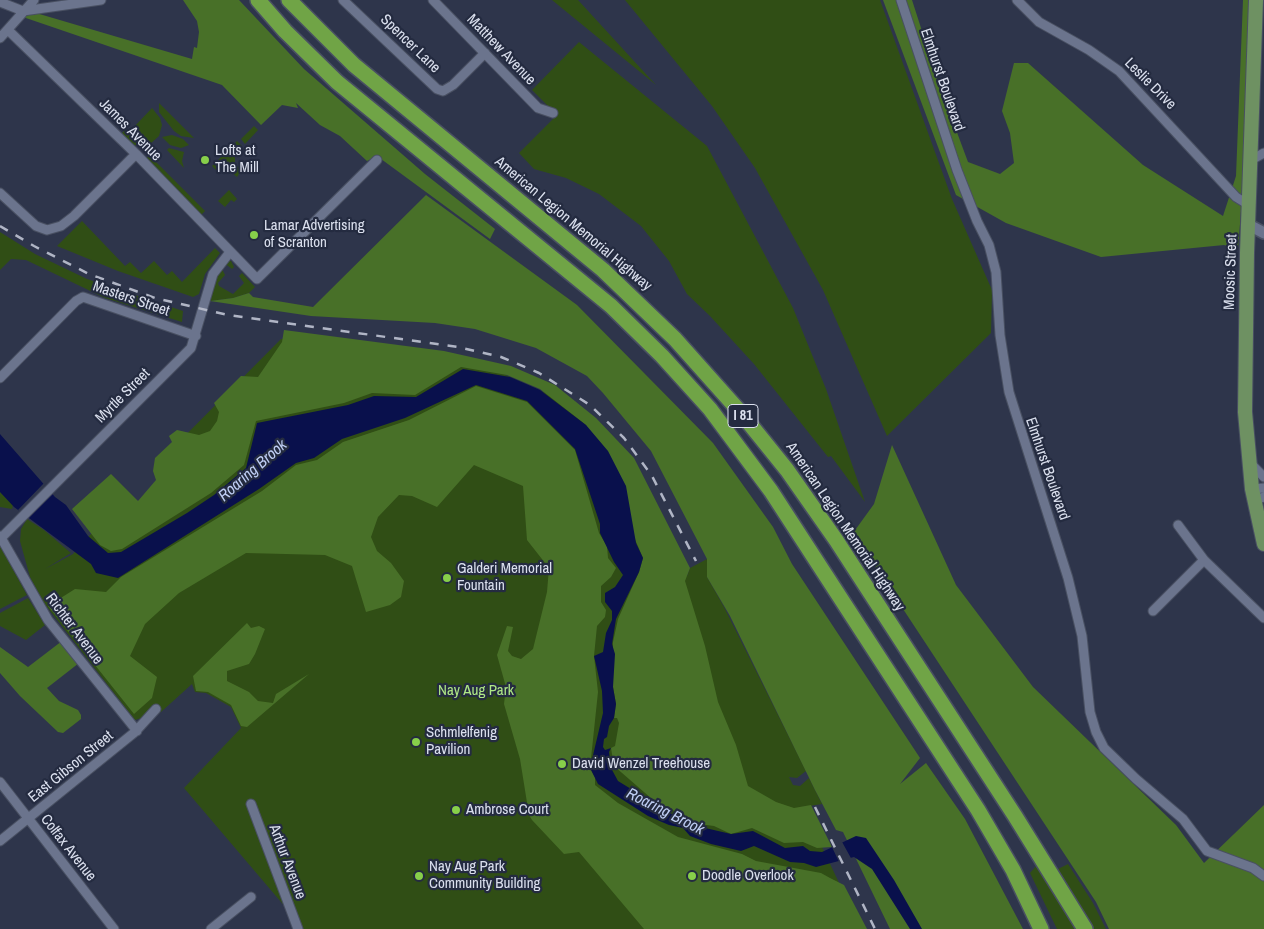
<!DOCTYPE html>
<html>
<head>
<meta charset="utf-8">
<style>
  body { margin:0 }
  canvas { display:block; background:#2e354b }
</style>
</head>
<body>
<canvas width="1264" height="929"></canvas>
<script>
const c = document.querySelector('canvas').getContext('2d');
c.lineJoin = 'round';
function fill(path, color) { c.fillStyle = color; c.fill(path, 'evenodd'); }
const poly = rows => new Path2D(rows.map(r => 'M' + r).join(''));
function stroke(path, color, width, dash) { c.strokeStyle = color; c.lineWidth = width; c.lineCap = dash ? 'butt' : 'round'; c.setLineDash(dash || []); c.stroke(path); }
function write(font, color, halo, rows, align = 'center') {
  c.font = font + ' "Archivo Narrow",sans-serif'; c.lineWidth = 4.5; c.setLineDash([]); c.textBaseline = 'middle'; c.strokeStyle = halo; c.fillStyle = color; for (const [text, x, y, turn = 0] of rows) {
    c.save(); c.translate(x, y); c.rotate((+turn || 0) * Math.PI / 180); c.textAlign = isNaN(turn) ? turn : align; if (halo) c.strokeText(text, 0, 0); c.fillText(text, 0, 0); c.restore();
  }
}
const green = poly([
  [552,0,578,0,656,85],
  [625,0,880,0,952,199,992,290,991,333,887,436,823,290,755,168,712,106],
  [579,42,707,146,793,308,826,389,865,502,831,456,828,457,754,364,710,316,687,294,669,261,641,226,599,194,566,178,534,169,519,153,557,115,532,90],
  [159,103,194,138,181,136,174,131,159,112],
  [152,108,160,118,162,125,159,136,149,145,133,128],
  [254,126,258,130,245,144,241,139],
  [125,130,139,141,134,147,121,134],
  [172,135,183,139,189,145,181,148,170,145,162,137],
  [237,141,242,146,235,154,235,166,240,167,239,174,237,177,230,171,233,167,228,161,218,172,212,166],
  [169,148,184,152,182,161,184,168,167,150],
  [152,150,154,151,150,156,205,211,201,215,147,158],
  [229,190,237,199,234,202,231,200,225,207,218,201],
  [82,221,125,266,130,262,141,273,154,261,167,275,172,271,182,282,215,248,220,253,205,274,199,294,193,297,118,271,57,246],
  [0,232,35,254,87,279,183,311,182,322,105,298,26,260,11,259,0,270],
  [226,261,231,261,234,267,232,269,227,265,222,269,225,275,218,283,219,286,233,294,244,283,239,276,242,273,255,287,249,293,233,298,210,301,213,285,217,275],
  [281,339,443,360,499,372,552,396,591,426,687,576,690,568,707,559,707,577,724,607,806,771,797,778,789,777,793,785,800,786,809,778,822,804,803,807,861,929,304,929,184,788,241,728,231,707,206,693,195,692,192,684,161,712,135,720,44,603,30,577,20,541,21,529,27,519,44,530,71,553,45,569,73,554,124,497,143,518,174,486,154,467],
  [0,492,13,504,12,509,0,507],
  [0,546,27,595,0,609],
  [28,598,45,625,26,640,0,626,0,613],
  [1068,864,1093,903,1106,929,1057,929,1030,873,1037,865,1044,876]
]);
const forest = poly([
  [183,0,239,0,304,69,425,174,495,229,490,239,377,156,367,161,340,136,320,125,296,103,298,108,282,105,261,125,222,85,23,17,29,12,36,13,192,59,194,47,197,48,199,32,197,21],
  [883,0,912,0,939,84,968,162,1000,174,1014,163,1010,133,1002,111,1014,63,1028,63,1143,165,1223,216,1236,176,1243,0,1249,0,1243,187,1238,249,1224,245,1101,257,1006,223,956,195],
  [426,195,577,305,713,443,773,527,792,564,920,758,900,784,926,763,965,819,1023,929,890,929,843,832,836,830,815,790,730,616,707,577,707,559,651,451,603,393,587,376,536,348,475,329,435,323,311,316,210,301,233,298,249,293,253,297,313,307],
  [284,330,444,351,511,366,555,385,596,418,634,458,690,568,685,581,705,646,718,702,736,745,748,786,776,802,794,808,811,805,832,847,817,848,803,842,784,843,752,828,731,834,714,826,699,824,652,799,614,766,611,748,615,746,619,723,617,718,614,718,616,704,613,687,613,642,618,619,639,572,643,558,586,425,540,389,507,375,461,367,415,395,372,393,344,403,256,421,244,465,211,493,122,549,111,551,100,545,72,509,111,474,138,501,156,480,153,471,155,458,172,442,169,436,177,430,199,435,210,431,217,421,219,412,214,403,241,376,258,377,282,342],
  [476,386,527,402,575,450,599,533,607,546,608,558,616,568,611,577,601,586,601,602,606,610,605,617,597,626,594,656,598,692,590,768,595,777,595,785,618,803,678,837,742,854,756,861,821,873,830,878,844,885,867,929,644,929,579,852,564,854,532,820,529,815,520,759,504,704,506,687,497,655,507,626,513,627,508,651,512,656,521,659,533,649,547,592,549,568,527,540,523,486,474,465,437,507,412,496,399,495,378,517,371,537,377,551,391,563,404,581,401,597,390,605,366,612,352,566,325,555,246,553,179,593,145,624,130,656,157,677,152,698,134,714,48,606,75,589,106,592,121,577,262,491,296,465,317,460,343,442,409,420],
  [892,445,956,585,1033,687,1176,825,1204,863,1264,805,1264,929,1109,929,1096,902,853,533,874,504],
  [247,623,251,628,259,626,265,629,255,654,249,664,227,671,227,681,249,692,258,701,273,703,276,694,309,674,247,727,241,726,231,705,208,692,196,691,193,676],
  [62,641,79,663,47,688,59,701,78,710,81,715,81,719,63,733,58,732,20,696,0,673,0,647,28,667]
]);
const water = poly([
  [463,369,510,377,540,390,586,425,608,451,626,486,636,543,643,558,639,572,616,619,612,644,615,654,613,687,616,704,614,718,609,726,607,737,604,739,603,747,605,750,611,748,609,752,611,768,618,781,688,824,731,834,753,831,785,848,803,846,810,851,822,852,856,836,866,838,894,880,922,929,910,929,872,869,854,857,816,867,804,863,790,862,754,846,741,851,711,844,690,836,683,828,669,825,648,816,598,784,590,768,603,713,602,691,594,656,603,652,606,633,612,620,612,611,605,602,605,593,615,587,623,575,614,562,600,533,600,524,575,449,527,401,476,385,405,418,342,439,314,458,296,463,259,489,118,578,96,573,91,564,14,507,0,492,0,434,55,497,66,505,88,536,108,553,121,552,187,513,214,495,246,468,257,423,348,405,374,396,416,397]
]);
const pier = poly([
  [45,482,53,491,26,519,18,510],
  [841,840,852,860,840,864,831,845]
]);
const minor = poly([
  [343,0,437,89,443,91,453,85,485,53],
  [433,0,538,108,553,113],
  [901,0,957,170,977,221,989,245,996,272,1000,335,1009,392,1068,578,1082,636,1090,712,1096,732,1104,748,1136,779,1183,819,1207,851,1253,868,1264,876],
  [1017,0,1039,22,1089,50,1119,71,1236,197,1249,205],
  [0,2,23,11,101,0],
  [8,30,136,154,257,279,377,160],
  [0,38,34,0],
  [1251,160,1264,153],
  [0,193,36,226,47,230,61,226,74,216,136,154],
  [0,378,76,301,83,297,196,336],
  [1250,463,1264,477],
  [1252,489,1264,488],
  [1254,500,1264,497],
  [1178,525,1204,560,1264,618],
  [0,536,48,620,137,731],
  [1,538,191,348,213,274,230,252],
  [1153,611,1204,560],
  [0,782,114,929],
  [251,804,298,929],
  [0,841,135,732,156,709],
  [211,929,251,897]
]);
const tertiary = poly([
  [1249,225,1264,233]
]);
const primary = poly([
  [1256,0,1247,253,1245,412,1252,489,1264,544]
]);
const motorway = poly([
  [258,0,285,31,337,82,611,306,662,356,710,409,771,491,978,810,1013,870,1041,929],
  [289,0,354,65,603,270,675,339,741,413,787,470,836,540,1015,816,1085,929]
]);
const rail = poly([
  [0,226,34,246,89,274,155,298,228,315,458,347,501,357,539,373,590,405,624,438,652,476,696,561],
  [815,807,875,929]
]);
const markers = [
  [205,160,5,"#87cf4a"],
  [254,235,5,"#87cf4a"],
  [447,578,5,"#87cf4a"],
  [416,742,5,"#87cf4a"],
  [562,764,5,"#87cf4a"],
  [456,810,5,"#87cf4a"],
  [419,876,5,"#87cf4a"],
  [692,876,5,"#87cf4a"]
];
const shields = [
  [743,416,30]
];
const shieldNames = [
  ["I 81",743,416]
];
const streetNames = [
  ["Spencer Lane",410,44,44],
  ["Matthew Avenue",501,50,46],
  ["Elmhurst Boulevard",942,80,71],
  ["Leslie Drive",1150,84,45],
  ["James Avenue",130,130,45],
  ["American Legion Memorial Highway",573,224,40],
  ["Moosic Street",1231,272,-88],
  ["Masters Street",131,299,19],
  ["Myrtle Street",123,396,-45],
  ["Elmhurst Boulevard",1047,469,71],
  ["American Legion Memorial Highway",845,527,56],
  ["Richter Avenue",74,629,53],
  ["East Gibson Street",71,767,-39],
  ["Colfax Avenue",68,848,52],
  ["Arthur Avenue",287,862,69]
];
const poiNames = [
  ["Lofts at",215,151],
  ["The Mill",215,168],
  ["Lamar Advertising",264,226],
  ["of Scranton",264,243],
  ["Galderi Memorial",457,569],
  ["Fountain",457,586],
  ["Schmlelfenig",426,733],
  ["Pavilion",426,750],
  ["David Wenzel Treehouse",572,764],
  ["Ambrose Court",466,810],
  ["Nay Aug Park",429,867],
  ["Community Building",429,884],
  ["Doodle Overlook",702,876]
];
const parkNames = [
  ["Nay Aug Park",476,691]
];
const waterNames = [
  ["Roaring Brook",253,471,-41],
  ["Roaring Brook",665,812,27]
];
fill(green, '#304e15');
fill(forest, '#487028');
fill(water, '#09104c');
fill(pier, '#2e354b');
stroke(minor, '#495062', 11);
stroke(tertiary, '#495062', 14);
stroke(primary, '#495062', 16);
stroke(motorway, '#495062', 18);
stroke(minor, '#6b748d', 9);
stroke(tertiary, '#6b748d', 11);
stroke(primary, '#6e9162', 14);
stroke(motorway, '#70a446', 15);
stroke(rail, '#b0b5c5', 2.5, [9, 9]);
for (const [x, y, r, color] of markers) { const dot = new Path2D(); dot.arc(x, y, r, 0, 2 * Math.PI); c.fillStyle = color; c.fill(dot); stroke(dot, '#242b40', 2); }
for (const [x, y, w] of shields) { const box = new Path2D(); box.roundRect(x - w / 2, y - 11.5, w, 23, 4); c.fillStyle = '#242b40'; c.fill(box); stroke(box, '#dbe0ee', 1); }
write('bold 14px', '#dbe0ee', null, shieldNames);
write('15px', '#dbe0ee', '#242b40', streetNames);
write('15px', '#dbe0ee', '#242b40', poiNames, 'left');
write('15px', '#afe886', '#242b40', parkNames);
write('italic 16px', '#bfcef4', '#242b40', waterNames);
</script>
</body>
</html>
